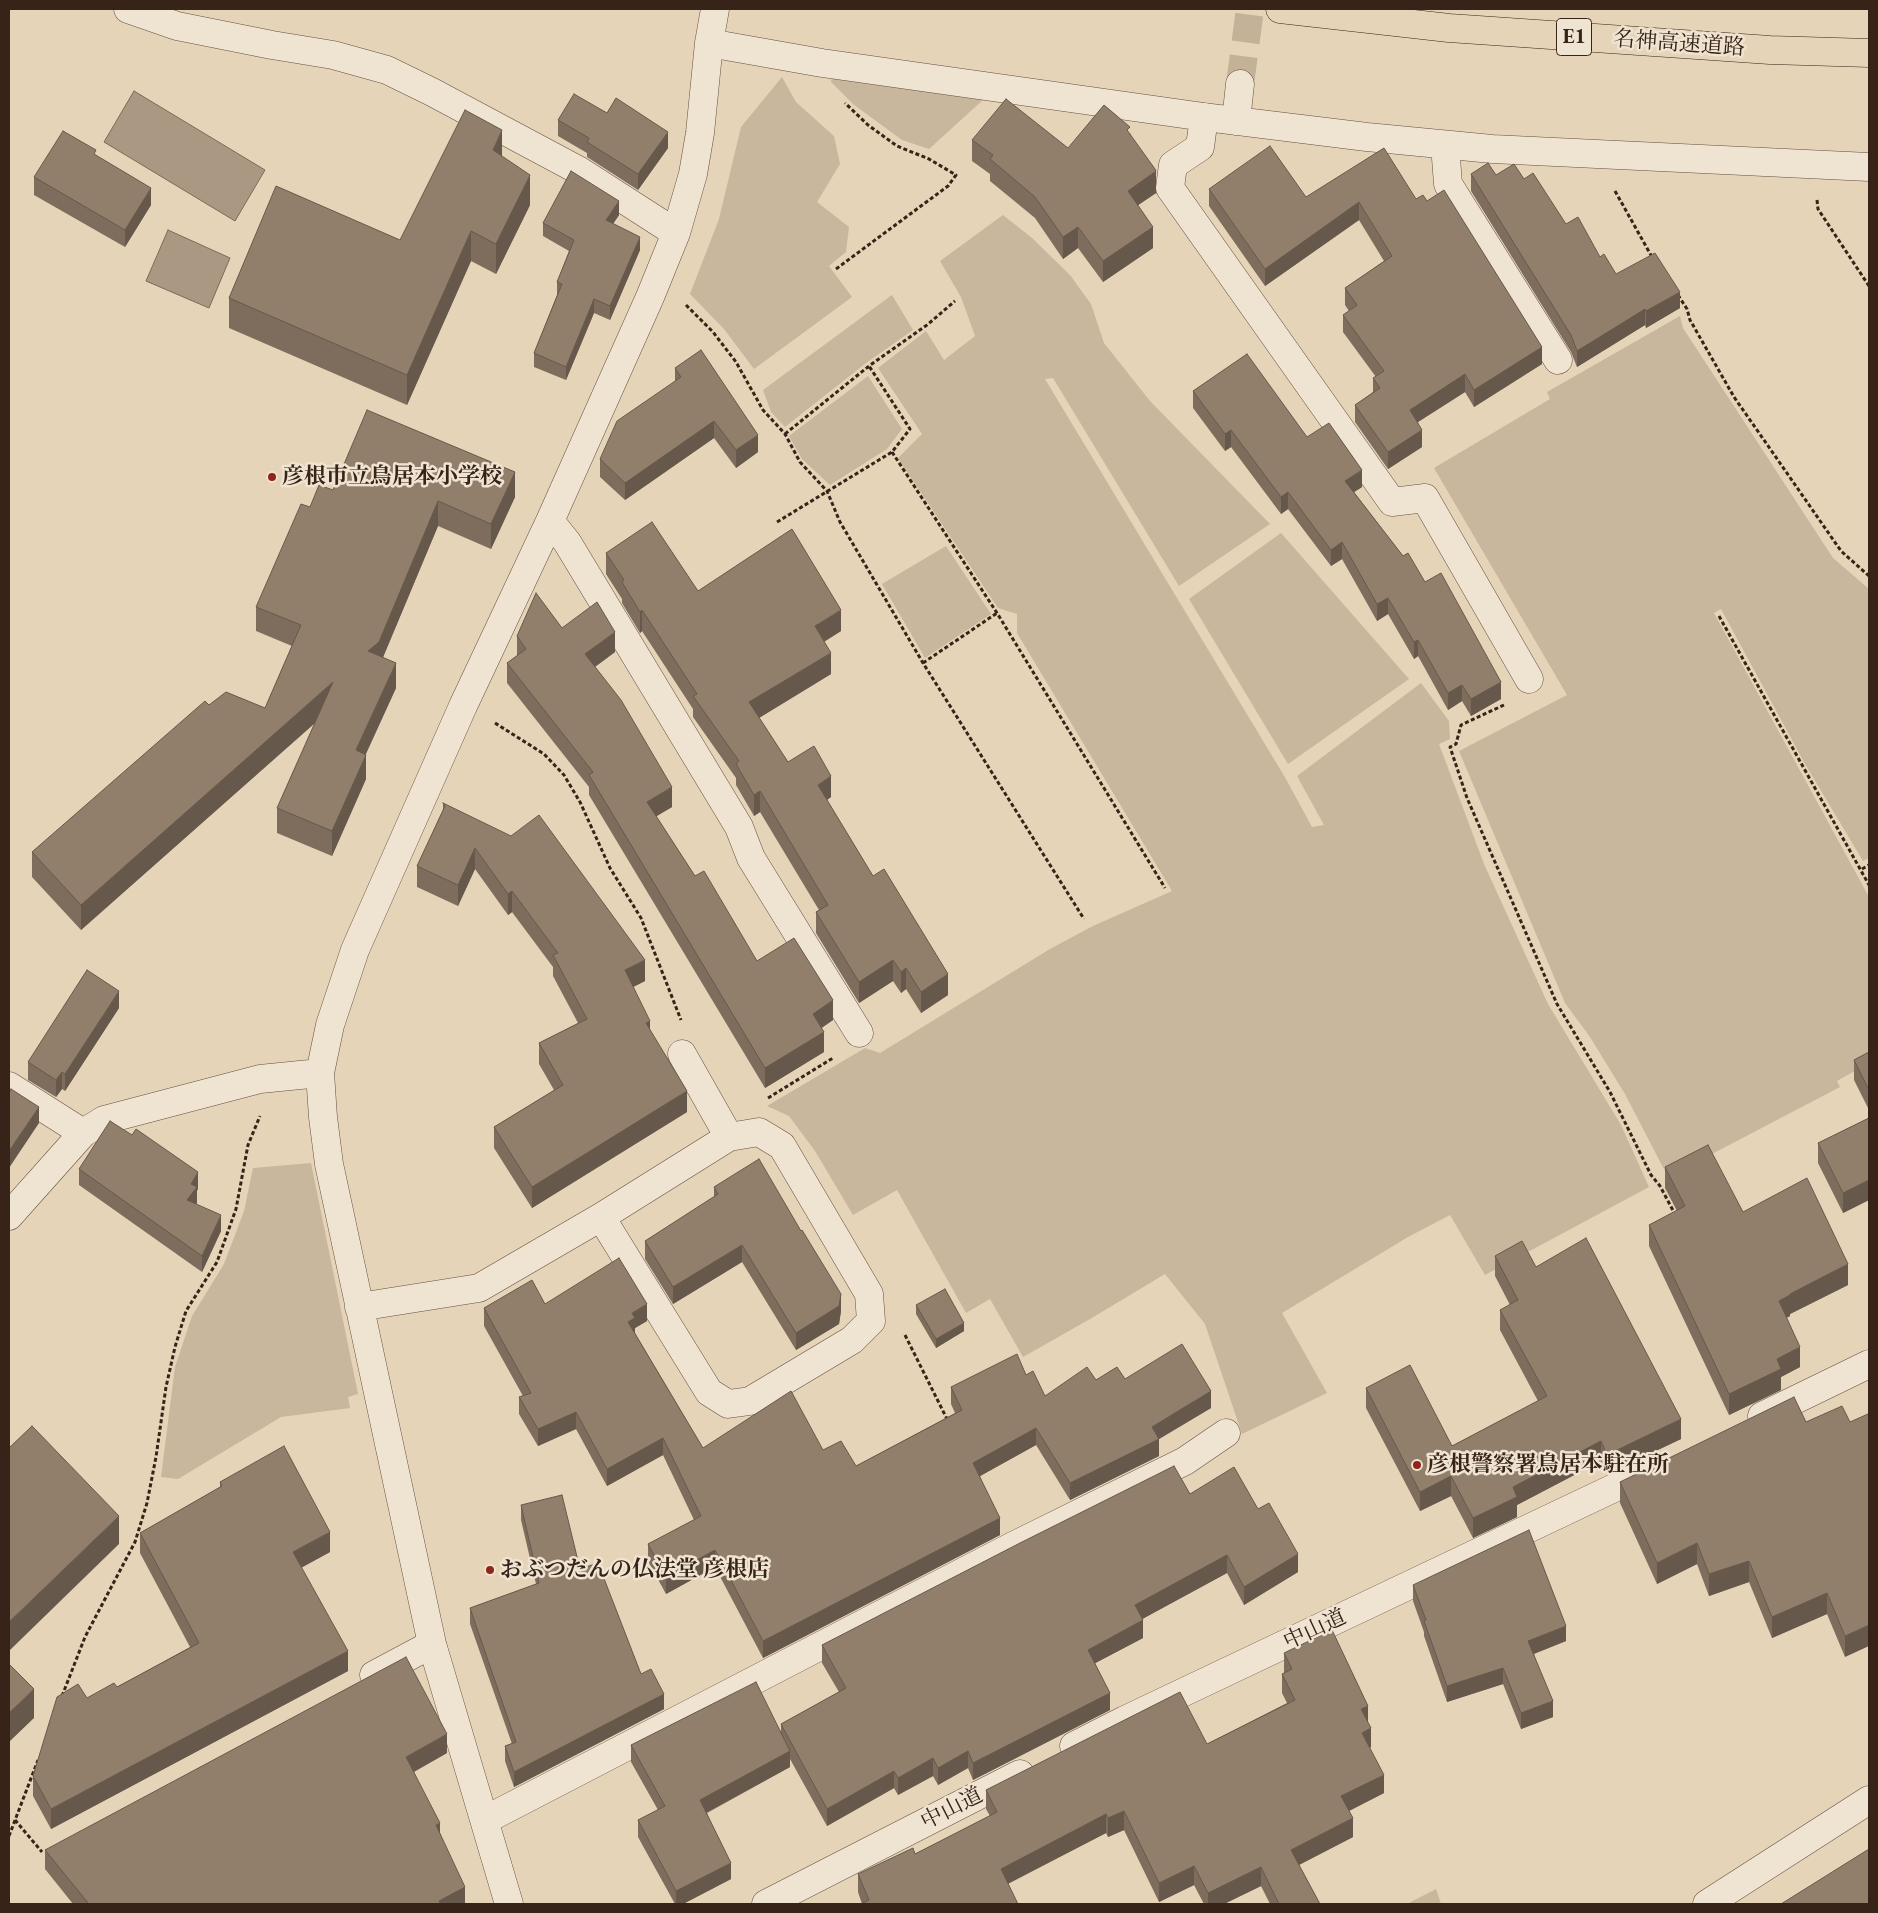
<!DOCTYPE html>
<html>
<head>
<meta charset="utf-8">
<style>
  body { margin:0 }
  #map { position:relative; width:1878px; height:1913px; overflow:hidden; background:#e6d4b8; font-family:"EB Garamond",serif }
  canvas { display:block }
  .frame { position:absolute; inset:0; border:10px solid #372318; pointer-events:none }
</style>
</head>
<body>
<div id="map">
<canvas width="1878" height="1913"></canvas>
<div class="frame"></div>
</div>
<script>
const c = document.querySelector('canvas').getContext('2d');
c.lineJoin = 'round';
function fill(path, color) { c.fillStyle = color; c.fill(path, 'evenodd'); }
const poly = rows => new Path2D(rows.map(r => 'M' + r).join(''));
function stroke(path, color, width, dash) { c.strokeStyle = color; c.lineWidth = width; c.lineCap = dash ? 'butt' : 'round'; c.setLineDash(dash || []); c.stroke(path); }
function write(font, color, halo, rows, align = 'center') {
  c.font = font + ' "EB Garamond","Noto Serif JP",serif'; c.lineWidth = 5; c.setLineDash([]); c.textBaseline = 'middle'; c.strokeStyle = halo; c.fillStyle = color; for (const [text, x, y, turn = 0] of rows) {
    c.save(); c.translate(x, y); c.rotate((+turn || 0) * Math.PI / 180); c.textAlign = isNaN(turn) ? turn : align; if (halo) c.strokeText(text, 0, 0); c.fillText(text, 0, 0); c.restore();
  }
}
const green = poly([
  [782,77,796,102,834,136,840,164,817,202,849,227,846,252,829,266,852,297,754,369,724,329,690,294,719,219,741,127],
  [832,77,984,99,929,149,902,140,853,104,831,82],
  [1003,215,1032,238,1070,275,1091,304,1104,343,1150,401,1270,524,1179,586,1053,378,1045,379,1286,779,1312,827,1324,825,1297,776,1421,683,1449,721,1450,739,1439,744,1484,864,1548,1004,1621,1125,1649,1187,1485,1275,1450,1215,1408,1237,1282,1313,1327,1393,1242,1434,1205,1324,1165,1274,1090,1319,1023,1357,990,1299,966,1313,897,1190,853,1215,815,1151,789,1116,767,1106,865,1048,880,1053,1050,949,1093,926,1172,891,1017,633,1017,614,998,608,898,458,922,434,878,368,926,331,944,360,975,336,961,297,940,261],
  [892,295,913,330,866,363,785,427,771,412,763,390],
  [1680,316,1683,328,1833,558,1869,589,1869,858,1863,861,1805,764,1721,609,1714,613,1869,897,1869,1063,1837,1081,1840,1087,1668,1177,1625,1094,1590,1037,1565,1003,1459,751,1567,695,1434,468,1550,399,1547,392],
  [868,376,902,429,887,449,830,485,802,459,789,436],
  [1281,533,1409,679,1288,764,1189,599],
  [946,546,991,614,925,658,882,584],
  [311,1163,358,1394,348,1397,350,1408,281,1417,178,1479,161,1477,175,1367,192,1316,224,1264,244,1211,253,1168],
  [1436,1889,1441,1904,1407,1904]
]);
const water = poly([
  [134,91,265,170,235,221,104,142,134,91],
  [168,230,230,258,209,308,146,281,168,230]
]);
const minorTunnel = poly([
  [1240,84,1250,9]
]);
const path = poly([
  [1615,191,1652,257],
  [1817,200,1818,209,1869,286],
  [836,269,948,186,956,175,929,159,897,146,868,125,845,103],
  [1678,295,1687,309,1690,320,1734,397,1773,453,1841,551,1869,576],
  [686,305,713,332,736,362,763,410,785,434,800,462,827,491,840,522,923,663,1084,919],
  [785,434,869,366,927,325,955,301],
  [892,452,997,613,1165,888],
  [777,522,892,452,910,429,869,366],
  [1719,616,1869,885],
  [923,663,997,613],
  [1504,705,1461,725,1456,744,1450,747,1467,798,1557,1004,1610,1092,1651,1175,1660,1186,1676,1216],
  [495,723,544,754,564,775,580,802,610,868,641,918,681,1020],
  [1862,869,1869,865],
  [768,1098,833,1058],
  [905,1335,948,1421],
  [62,1696,85,1637,135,1542,147,1503,156,1457,166,1387,175,1347,186,1311,217,1262,236,1209,248,1145,260,1116],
  [15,1820,42,1852],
  [9,1836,38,1760]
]);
const minor = poly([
  [128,9,177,26,272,45,333,55,387,70,432,92,578,170,676,233],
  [709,43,822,63,1204,117,1367,137,1492,149,1869,167],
  [1204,117,1200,147,1173,165,1170,188,1392,502,1425,498,1529,679],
  [1236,121,1240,84],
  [1445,145,1448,184,1558,360],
  [550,521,567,542,739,827,751,858,859,1033],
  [682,1054,729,1137],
  [9,1086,83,1133],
  [9,1216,83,1133,104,1120,260,1079,320,1073],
  [359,1307,479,1288,601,1217,729,1137,759,1132,782,1146,869,1294,871,1321,852,1340,750,1401,728,1404,709,1392,601,1217],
  [1762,1416,1869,1364],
  [374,1675,432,1644],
  [1074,1746,1125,1720,1654,1469],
  [485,1820,1013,1546,1185,1461,1226,1433],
  [509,1904,432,1644,329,1164,323,1117,320,1073,330,1025,355,950,463,706,550,521,650,297,676,233,693,174,700,133,709,43,715,9],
  [766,1904,1020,1774],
  [1707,1904,1869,1800]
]);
const highway = poly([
  [1280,9,1449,28,1770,50,1869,53]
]);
const wall = poly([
  [558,120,668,148,638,190,587,157,587,153,558,136],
  [1130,133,1156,193,1138,205,1153,248,1103,282,1078,248,1063,259,1035,218,990,181,990,174,972,161,972,140,1068,148],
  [96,156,151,205,125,247,34,195,34,177],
  [502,156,530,205,496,274,471,261,407,405,229,328,229,298,400,240],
  [1471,174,1496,175,1524,179,1566,224,1600,257,1616,274,1680,308,1646,328,1645,325,1577,367,1571,352,1471,191],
  [1209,189,1306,197,1416,199,1542,364,1474,407,1465,392,1418,422,1422,447,1388,469,1355,422,1355,405,1373,392,1373,378,1376,377,1343,332,1343,315,1349,311,1345,305,1345,288,1384,261,1359,220,1265,286,1209,206],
  [619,215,613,224,640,250,610,320,594,313,566,380,534,367,534,353,557,295,557,282,569,251,543,236,543,223],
  [675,368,758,452,736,468,714,438,625,500,600,477,600,459,675,381],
  [1193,391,1307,437,1362,487,1354,492,1403,556,1425,582,1501,699,1471,716,1462,701,1448,710,1418,656,1414,659,1388,614,1377,621,1342,559,1331,566,1288,509,1281,514,1231,447,1225,451,1193,408],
  [333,490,515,497,491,549,438,526,383,657,396,688,366,754,366,779,332,856,277,833,277,808,315,723,81,930,32,877,32,852,209,705,265,708,292,646,256,631,256,607,310,507],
  [606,553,698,591,841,631,824,642,831,674,759,718,788,762,831,797,827,800,873,876,948,995,921,1013,906,989,901,993,893,981,859,1003,816,933,816,912,819,910,760,812,754,816,736,785,736,778,693,717,693,709,642,631,640,633,622,603,622,599,606,574],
  [562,628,615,652,595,667,672,807,656,816,695,876,757,961,833,1020,821,1028,824,1052,765,1088,589,795,589,787,507,683,507,663,517,656,517,636],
  [443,803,645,981,633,987,650,1030,687,1112,532,1208,494,1148,494,1127,554,1090,539,1064,539,1043,578,1023,553,976,553,967,512,912,508,915,475,869,458,906,417,887,417,866,443,810],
  [119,1008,65,1091,62,1089,56,1097,28,1080,28,1062],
  [1869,1052,1869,1110,1854,1080,1854,1060],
  [1869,1118,1869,1200,1843,1213,1818,1163,1818,1143],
  [1665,1167,1743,1212,1848,1285,1790,1314,1790,1316,1786,1318,1800,1367,1781,1377,1781,1390,1729,1415,1649,1246,1649,1225,1677,1211,1665,1188],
  [79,1169,198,1188,197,1191,197,1203,196,1204,221,1231,202,1272,79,1185],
  [714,1187,841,1311,839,1324,796,1350,742,1262,673,1304,645,1259,645,1241,714,1197],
  [1495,1256,1536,1267,1681,1439,1607,1474,1601,1461,1517,1505,1517,1517,1473,1538,1451,1496,1420,1511,1366,1408,1366,1388,1452,1446,1538,1401,1500,1330,1500,1310,1510,1305,1495,1276],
  [545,1304,647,1321,635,1328,635,1333,703,1448,823,1450,856,1466,955,1413,951,1404,951,1387,1026,1375,1045,1396,1096,1380,1125,1379,1211,1408,1159,1439,1159,1456,1070,1500,1036,1445,980,1476,1000,1535,763,1658,715,1567,666,1594,648,1561,648,1544,694,1520,663,1455,607,1486,576,1429,538,1446,519,1414,519,1397,523,1396,484,1326,484,1308],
  [916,1305,964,1331,936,1348,916,1314],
  [1806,1422,1850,1422,1845,1657,1827,1614,1772,1638,1749,1582,1709,1596,1697,1564,1657,1584,1620,1503,1620,1482],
  [220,1482,330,1552,301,1568,348,1671,51,1829,33,1796,33,1776,87,1698,117,1687,190,1647,140,1553,140,1533,220,1487],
  [1190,1494,1258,1509,1298,1572,1244,1605,1227,1573,1142,1619,1143,1638,1095,1663,1110,1710,973,1780,968,1768,938,1785,933,1776,898,1795,894,1788,827,1826,790,1759,790,1767,707,1813,731,1879,683,1904,675,1904,638,1837,638,1820,658,1810,631,1762,631,1745,781,1731,781,1724,839,1692,822,1663,822,1645],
  [521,1505,580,1569,641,1674,664,1709,514,1787,505,1761,505,1746,512,1744,470,1624,470,1608,536,1584,521,1520],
  [1413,1585,1566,1641,1534,1654,1553,1717,1521,1729,1503,1684,1447,1702,1424,1636,1424,1632,1413,1601],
  [1284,1653,1368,1722,1371,1747,1370,1748,1384,1793,1349,1811,1353,1837,1299,1865,1320,1904,1270,1904,1261,1886,1224,1904,1204,1904,1194,1885,1159,1902,1124,1830,1108,1837,1106,1833,1008,1884,862,1904,858,1892,858,1874,915,1854,990,1816,986,1809,986,1790,1207,1744,1287,1703,1282,1693,1282,1674,1284,1673],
  [447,1753,414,1772,440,1833,465,1904,73,1904,45,1869,45,1850]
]);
const shadedWall = poly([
  [502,130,502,160,493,150],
  [668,132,668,148,638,190,638,174],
  [1156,171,1156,193,1128,212,1128,191],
  [530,175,530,205,496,274,496,244],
  [151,188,151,205,125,247,125,230],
  [619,201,619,215,606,234,606,220],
  [1359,202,1359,220,1265,286,1265,269],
  [1078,227,1078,248,1063,259,1063,237],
  [1153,227,1153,248,1103,282,1103,261],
  [471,231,471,261,407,405,407,375],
  [640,237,640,250,610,320,610,306],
  [1680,292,1680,308,1646,328,1646,311],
  [594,299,594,313,566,380,566,367],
  [1645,309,1645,325,1577,367,1577,351],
  [1542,347,1542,364,1474,407,1474,390],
  [1465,374,1465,392,1410,427,1410,410],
  [714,421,714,438,625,500,625,483],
  [1231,430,1231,447,1225,451,1225,434],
  [1422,430,1422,447,1388,469,1388,452],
  [758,435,758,452,736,468,736,450],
  [1362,470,1362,487,1345,498,1345,481],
  [515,472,515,497,491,549,491,524],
  [1288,492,1288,509,1281,514,1281,497],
  [438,501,438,526,379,667,368,651],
  [1342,542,1342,559,1331,566,1331,550],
  [1388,598,1388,614,1377,621,1377,604],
  [642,610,642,631,640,633,640,612],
  [841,610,841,631,815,647,815,626],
  [615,632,615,652,585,674,585,654],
  [1418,640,1418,656,1414,659,1414,642],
  [831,653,831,674,749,724,749,702],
  [396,663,396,688,356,775,356,750],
  [333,682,333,707,81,930,81,905],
  [1501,682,1501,699,1471,716,1471,699],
  [1462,685,1462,701,1448,710,1448,693],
  [366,755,366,779,332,856,332,831],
  [831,776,831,797,818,806,818,785],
  [672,787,672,807,647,822,647,802],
  [760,791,760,812,754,816,754,795],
  [475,848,475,869,458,906,458,885],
  [512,891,512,912,508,915,508,894],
  [645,960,645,981,625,991,625,970],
  [893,960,893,981,859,1003,859,982],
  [906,968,906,989,901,993,901,972],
  [948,974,948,995,921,1013,921,992],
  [119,991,119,1008,65,1091,65,1074],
  [833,1000,833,1020,813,1034,813,1014],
  [650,1021,650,1042,646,1023],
  [824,1032,824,1052,765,1088,765,1068],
  [62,1072,62,1089,56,1097,56,1080],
  [687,1091,687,1112,532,1208,532,1187],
  [39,1107,39,1123,9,1168,9,1151],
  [198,1172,198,1188,197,1191,197,1203,187,1216,187,1200,191,1184],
  [1869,1180,1869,1200,1843,1213,1843,1193],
  [221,1215,221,1231,202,1272,202,1256],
  [742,1245,742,1262,673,1304,673,1287],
  [1848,1264,1848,1285,1790,1314,1790,1316,1779,1322,1779,1301,1790,1294],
  [841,1294,841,1311,839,1324,796,1350,796,1333],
  [647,1304,647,1321,635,1328,635,1335,628,1322,632,1313],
  [964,1323,964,1331,936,1348,936,1339],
  [1800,1347,1800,1367,1781,1377,1781,1390,1729,1415,1729,1394,1777,1359],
  [1211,1391,1211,1408,1159,1439,1159,1456,1070,1500,1070,1483,1152,1427],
  [576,1412,576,1429,538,1446,538,1429],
  [1681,1419,1681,1439,1607,1474,1607,1455],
  [1036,1428,1036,1445,973,1480,973,1463],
  [663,1438,663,1455,607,1486,607,1469],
  [1601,1441,1601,1461,1517,1505,1517,1517,1473,1538,1473,1518,1513,1487],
  [1451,1476,1451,1496,1420,1511,1420,1492],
  [119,1516,119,1544,9,1651,9,1622],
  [1000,1518,1000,1535,763,1658,763,1641],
  [330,1532,330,1552,293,1572,293,1552],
  [1697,1543,1697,1564,1657,1584,1657,1563],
  [715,1550,715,1567,666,1594,666,1577],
  [1298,1554,1298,1572,1244,1605,1244,1587],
  [1227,1555,1227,1573,1135,1623,1135,1605],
  [1749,1561,1749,1582,1709,1596,1709,1574],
  [1827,1593,1827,1614,1772,1638,1772,1617],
  [1143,1620,1143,1638,1088,1667,1088,1650],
  [1869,1625,1869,1646,1845,1657,1845,1636],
  [1566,1626,1566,1641,1528,1656,1528,1641],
  [348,1651,348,1671,51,1829,51,1809],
  [1503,1668,1503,1684,1447,1702,1447,1686],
  [34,1689,34,1718,9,1742,9,1713],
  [1110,1693,1110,1710,973,1780,973,1763],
  [664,1694,664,1709,514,1787,514,1772],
  [1553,1701,1553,1717,1521,1729,1521,1713],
  [1368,1706,1368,1725,1361,1709],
  [1371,1728,1371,1747,1362,1752,1362,1733],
  [447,1734,447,1753,406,1776,406,1757],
  [790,1751,790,1767,700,1816,700,1800],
  [968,1751,968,1768,938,1785,938,1768],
  [933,1758,933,1776,898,1795,898,1778],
  [894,1771,894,1788,827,1826,827,1809],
  [1384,1775,1384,1793,1341,1815,1341,1796],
  [1124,1811,1124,1830,1108,1837,1108,1818],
  [1106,1814,1106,1833,1001,1887,1001,1869],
  [1353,1818,1353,1837,1291,1869,1291,1850],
  [440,1823,440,1842,436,1825],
  [731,1863,731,1879,683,1904,676,1904,676,1891],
  [1194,1866,1194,1885,1159,1902,1159,1883],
  [1261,1867,1261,1886,1224,1904,1208,1904,1208,1893],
  [465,1887,465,1904,439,1904,439,1901]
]);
const building = poly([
  [574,94,607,113,616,98,668,132,638,174,587,142,589,138,558,120,574,94],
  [1006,99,1068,148,1104,105,1130,127,1127,130,1155,169,1156,171,1128,191,1153,227,1103,261,1078,227,1063,237,1035,197,990,159,993,155,972,140,1006,99],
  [465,110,502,130,493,150,530,175,496,244,471,231,407,375,229,298,276,186,400,240,465,110],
  [63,131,96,150,94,154,151,188,125,230,34,177,63,131],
  [1270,146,1306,197,1384,148,1416,199,1423,195,1427,201,1444,190,1542,347,1474,390,1465,374,1410,410,1422,430,1388,452,1355,405,1380,388,1373,378,1384,371,1343,315,1357,305,1345,288,1392,256,1359,202,1265,269,1209,189,1270,146],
  [1488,163,1496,175,1514,164,1524,179,1533,173,1566,224,1578,217,1600,257,1604,254,1616,274,1655,253,1680,292,1646,311,1645,309,1577,351,1571,335,1471,174,1488,163],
  [571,171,619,201,606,220,640,237,610,306,594,299,566,367,534,353,562,284,557,282,574,240,543,223,571,171],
  [701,350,758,435,736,450,714,421,625,483,600,459,617,421,681,377,675,368,701,350],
  [1247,354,1307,437,1329,423,1362,470,1345,481,1403,556,1408,553,1425,582,1441,573,1501,682,1471,699,1462,685,1448,693,1418,640,1414,642,1388,598,1377,604,1342,542,1331,550,1288,492,1281,497,1231,430,1225,434,1193,391,1247,354],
  [367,410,515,472,491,524,438,501,379,642,368,651,396,663,356,750,366,755,332,831,277,808,333,682,81,905,32,852,205,701,209,705,226,692,265,708,301,625,256,607,301,504,310,507,319,485,333,490,367,410],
  [652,522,698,591,792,529,841,610,815,626,831,653,749,702,788,762,814,746,831,776,818,785,873,876,884,869,948,974,921,992,906,968,901,972,893,960,859,982,816,912,828,905,760,791,754,795,736,764,739,761,693,696,697,694,642,610,640,612,622,582,624,580,606,553,652,522],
  [536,593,562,628,597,602,615,632,585,654,621,700,672,787,647,802,695,876,704,871,757,961,794,938,833,1000,813,1014,824,1032,765,1068,589,775,593,772,507,663,526,649,517,636,536,593],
  [443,803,511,836,539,815,645,960,625,970,650,1021,646,1023,687,1091,532,1187,494,1127,563,1085,539,1043,587,1019,553,955,558,953,512,891,508,894,475,848,458,885,417,866,445,806,443,803],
  [87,970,119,991,65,1074,62,1072,56,1080,28,1062,87,970],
  [1869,1052,1869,1090,1854,1060,1869,1052],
  [11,1089,39,1107,9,1151,9,1093,11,1089],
  [1869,1118,1869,1180,1843,1193,1818,1143,1869,1118],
  [110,1121,132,1135,136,1129,198,1172,191,1184,197,1187,187,1200,221,1215,202,1256,79,1169,110,1121],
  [1708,1145,1743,1212,1807,1178,1848,1264,1790,1294,1790,1295,1779,1301,1800,1347,1777,1359,1781,1369,1729,1394,1649,1225,1685,1206,1665,1167,1708,1145],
  [759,1159,801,1231,802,1230,841,1294,839,1306,796,1333,742,1245,673,1287,645,1241,718,1194,714,1187,759,1159],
  [1586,1238,1681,1419,1607,1455,1601,1441,1513,1487,1517,1497,1473,1518,1451,1476,1420,1492,1366,1388,1410,1365,1452,1446,1547,1396,1500,1310,1518,1300,1495,1256,1522,1241,1536,1267,1586,1238],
  [619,1258,647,1304,632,1313,635,1318,628,1322,703,1448,791,1391,823,1450,841,1441,856,1466,962,1410,951,1387,1017,1354,1026,1375,1033,1371,1045,1396,1087,1367,1096,1380,1117,1367,1125,1379,1182,1344,1211,1391,1152,1427,1159,1439,1070,1483,1036,1428,973,1463,1000,1518,763,1641,715,1550,666,1577,648,1544,701,1516,663,1438,607,1469,576,1412,538,1429,519,1397,531,1393,484,1308,532,1280,545,1304,619,1258],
  [945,1289,964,1323,936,1339,916,1305,945,1289],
  [1794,1397,1806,1422,1842,1406,1850,1422,1868,1414,1869,1416,1869,1625,1845,1636,1827,1593,1772,1617,1749,1561,1709,1574,1697,1543,1657,1563,1620,1482,1794,1397],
  [32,1426,119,1516,9,1622,9,1448,32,1426],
  [284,1446,330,1532,293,1552,348,1651,51,1809,33,1776,57,1697,78,1684,87,1698,114,1683,117,1687,199,1643,140,1533,222,1486,220,1482,284,1446],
  [1174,1466,1190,1494,1234,1467,1258,1509,1269,1503,1298,1554,1244,1587,1227,1555,1135,1605,1143,1620,1088,1650,1110,1693,973,1763,968,1751,938,1768,933,1758,898,1778,894,1771,827,1809,781,1724,846,1688,822,1645,1020,1543,1174,1466],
  [562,1495,580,1569,598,1563,641,1674,651,1669,664,1694,514,1772,505,1746,516,1742,470,1608,539,1583,521,1505,562,1495],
  [1529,1530,1566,1626,1528,1641,1553,1701,1521,1713,1503,1668,1447,1686,1424,1621,1426,1620,1413,1585,1529,1530],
  [1332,1630,1368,1706,1361,1709,1371,1728,1362,1733,1384,1775,1341,1796,1353,1818,1291,1850,1320,1904,1279,1904,1261,1867,1208,1893,1194,1866,1159,1883,1124,1811,1108,1818,1106,1814,1001,1869,1018,1904,861,1904,869,1900,858,1874,913,1848,915,1854,997,1812,986,1790,1180,1692,1207,1744,1295,1700,1282,1674,1292,1669,1284,1653,1332,1630],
  [406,1657,447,1734,406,1757,440,1823,436,1825,465,1887,439,1901,441,1904,89,1904,45,1850,406,1657],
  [9,1664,34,1689,9,1713,9,1664],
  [756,1682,790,1751,700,1800,731,1863,676,1891,638,1820,665,1806,631,1745,756,1682],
  [1869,1849,1869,1904,1781,1904,1869,1849]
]);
const markers = [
  [272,477,5,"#8f2418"],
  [1417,1465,5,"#8f2418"],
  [490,1570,5,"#8f2418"]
];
const shields = [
  [1574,37,35]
];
const shieldNames = [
  ["E1",1574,37]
];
const streetNames = [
  ["名神高速道路",1679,44,4],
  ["中山道",1315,1630,-25],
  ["中山道",952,1809,-27]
];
const poiNames = [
  ["彦根市立鳥居本小学校",282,477],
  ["彦根警察署鳥居本駐在所",1427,1465],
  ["おぶつだんの仏法堂 彦根店",500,1570]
];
fill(green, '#c8b69d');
fill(water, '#aa9882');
stroke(water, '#7c6958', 1);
stroke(minorTunnel, '#c3b198', 28, [28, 14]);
stroke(minor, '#634f40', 29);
stroke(highway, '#372318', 29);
stroke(path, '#372318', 3, [4, 2.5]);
stroke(minor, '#efe3d1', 28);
stroke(highway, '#e6d4b8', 28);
fill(wall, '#7e6d5c');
fill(shadedWall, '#66594b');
fill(building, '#927f6b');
stroke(building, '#66594b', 1);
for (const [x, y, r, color] of markers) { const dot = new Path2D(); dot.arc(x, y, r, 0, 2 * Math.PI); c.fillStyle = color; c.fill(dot); stroke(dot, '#efe3d1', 2); }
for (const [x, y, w] of shields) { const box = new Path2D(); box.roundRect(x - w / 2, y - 18.5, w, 37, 4); c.fillStyle = '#efe3d1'; c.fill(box); stroke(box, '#372318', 1); }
write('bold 21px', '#372318', null, shieldNames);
write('22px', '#372318', '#efe3d1', streetNames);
write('bold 22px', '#372318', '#efe3d1', poiNames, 'left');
</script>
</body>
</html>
